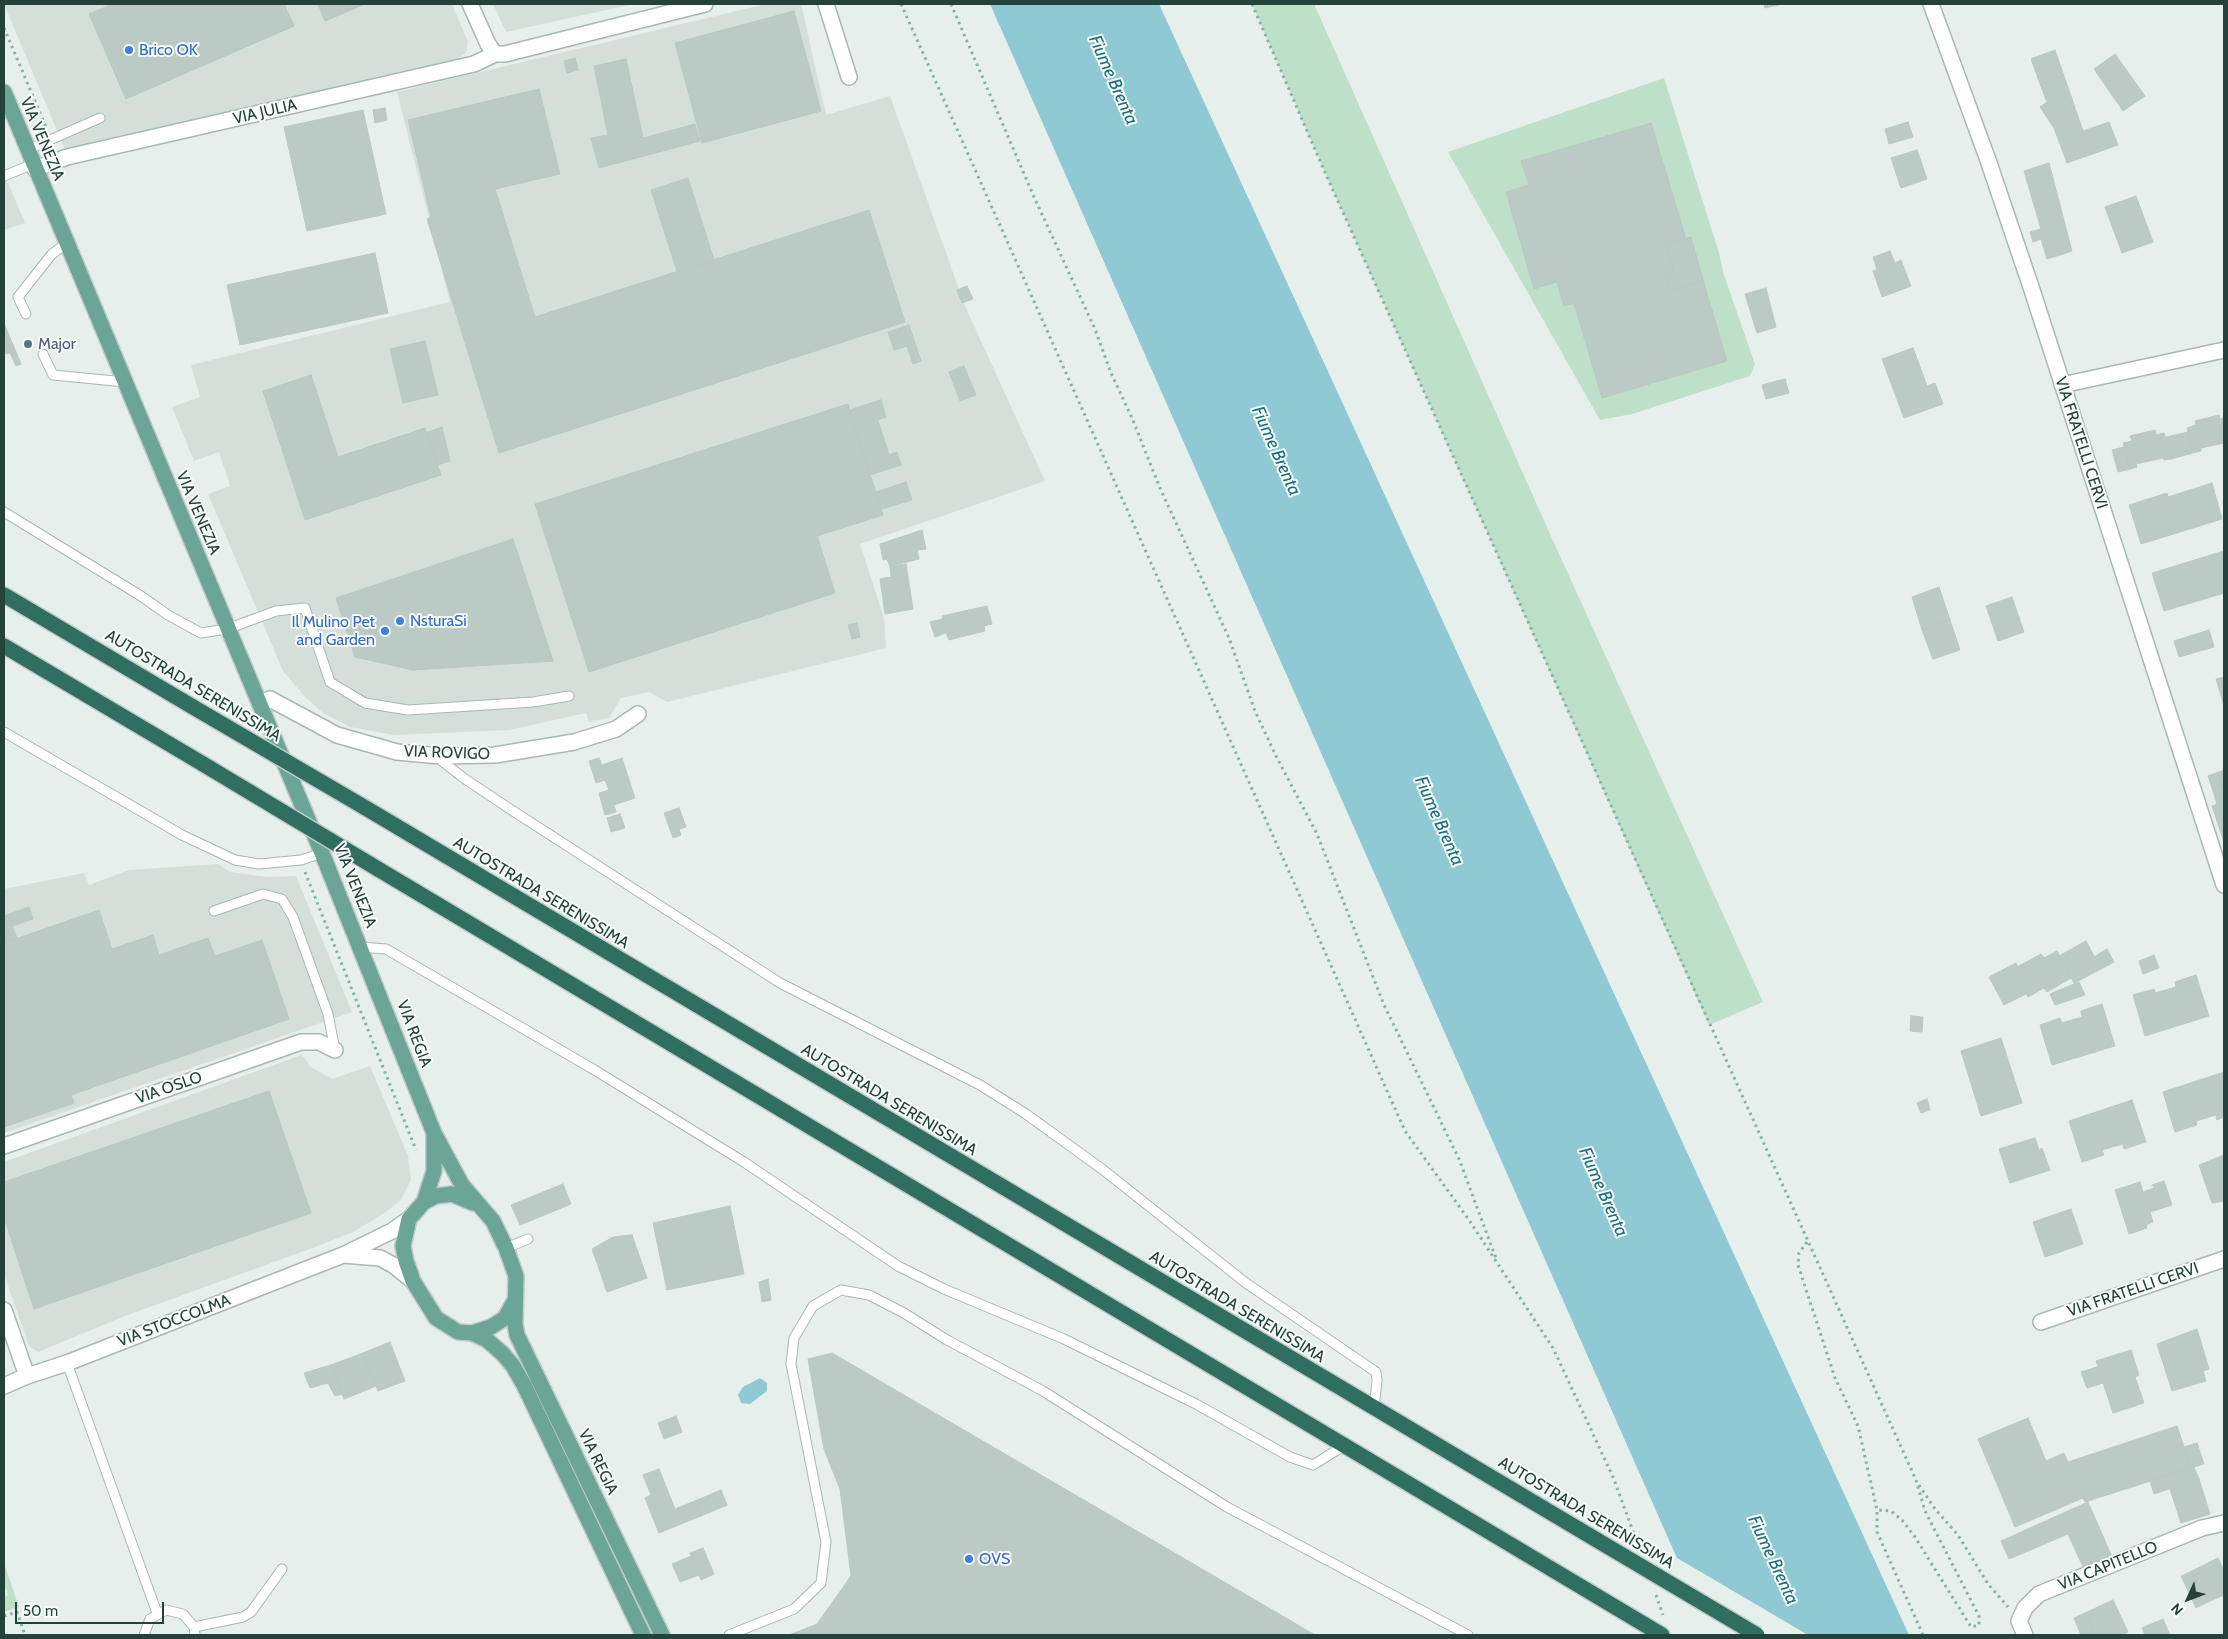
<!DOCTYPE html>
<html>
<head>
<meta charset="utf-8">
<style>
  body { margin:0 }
  #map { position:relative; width:2228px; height:1639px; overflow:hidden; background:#e6efeb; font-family:Cabin,sans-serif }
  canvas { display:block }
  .frame { position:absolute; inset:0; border:5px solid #24423a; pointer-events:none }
  .north { position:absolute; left:2163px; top:1574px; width:50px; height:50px; -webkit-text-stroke:4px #f7fbf9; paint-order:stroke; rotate:227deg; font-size:14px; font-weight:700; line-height:20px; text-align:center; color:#24423a }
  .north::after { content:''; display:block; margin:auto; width:18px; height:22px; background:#24423a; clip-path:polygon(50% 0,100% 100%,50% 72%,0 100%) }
  .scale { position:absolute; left:15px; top:1602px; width:149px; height:22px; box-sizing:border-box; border:2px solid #24423a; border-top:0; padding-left:6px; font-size:15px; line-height:18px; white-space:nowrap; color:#24423a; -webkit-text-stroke:4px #f7fbf9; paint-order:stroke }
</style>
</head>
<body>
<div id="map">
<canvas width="2228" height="1639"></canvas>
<div class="frame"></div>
<div class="north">N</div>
<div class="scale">50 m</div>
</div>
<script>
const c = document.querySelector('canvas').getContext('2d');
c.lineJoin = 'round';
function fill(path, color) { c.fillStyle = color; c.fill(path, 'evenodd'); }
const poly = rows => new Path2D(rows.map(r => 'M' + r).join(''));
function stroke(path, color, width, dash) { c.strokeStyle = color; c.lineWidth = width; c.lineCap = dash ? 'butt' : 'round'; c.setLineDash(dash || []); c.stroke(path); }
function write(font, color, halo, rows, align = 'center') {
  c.font = font + ' Cabin,sans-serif'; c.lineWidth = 4; c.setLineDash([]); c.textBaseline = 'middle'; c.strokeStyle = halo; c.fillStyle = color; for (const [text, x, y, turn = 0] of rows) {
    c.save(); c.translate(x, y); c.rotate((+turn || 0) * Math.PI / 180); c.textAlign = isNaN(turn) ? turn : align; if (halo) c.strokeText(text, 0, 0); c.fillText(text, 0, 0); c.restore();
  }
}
const built = poly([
  [4,4,452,4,468,42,466,53,455,61,66,152],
  [493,4,634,4,506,32],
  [766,4,801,4,826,115,890,96,965,306,1045,481,860,544,884,618,886,648,667,702,649,692,621,698,609,718,589,722,586,713,509,730,394,735,350,727,323,713,306,698,283,671,208,494,230,486,219,452,194,461,172,407,200,397,191,365,450,302,397,92],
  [4,173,25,223,4,230],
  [218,864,230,872,268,877,296,876,352,1012,4,1133,4,889,84,873,89,885,129,870],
  [302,1055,311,1067,332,1079,370,1066,408,1156,411,1180,401,1200,383,1214,353,1232,318,1246,125,1316,38,1352,29,1346,4,1274,4,1162]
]);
const green = poly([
  [1252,4,1314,4,1550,534,1763,1002,1709,1025,1327,177],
  [1664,78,1719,253,1724,275,1755,364,1750,376,1632,414,1600,420,1448,152],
  [4,1563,19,1607,4,1612,4,1597,8,1595,4,1584]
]);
const water = poly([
  [990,4,1159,4,1909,1635,1711,1635],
  [760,1378,767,1383,767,1391,750,1404,741,1403,738,1395,743,1387]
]);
const pier = poly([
  [1672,1555,1808,1635,1708,1635]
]);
const building = poly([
  [113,4,284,4,294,26,126,99,89,14,113,4],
  [318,4,365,4,325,21,318,4],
  [1764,4,1782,4,1765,8,1764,4],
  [794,11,821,111,702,143,675,43,794,11],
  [2055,50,2064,76,2040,84,2031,59,2055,50],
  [2115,54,2145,96,2123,111,2094,69,2115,54],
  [575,58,578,70,567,73,564,61,575,58],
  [626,59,643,138,695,124,700,141,599,168,591,138,608,135,594,66,626,59],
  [2064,76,2083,131,2109,122,2118,145,2067,163,2054,128,2040,107,2047,102,2040,84,2064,76],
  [539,89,560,174,495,189,535,317,869,210,905,322,499,453,427,219,431,217,408,120,539,89],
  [385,108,387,120,375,123,373,110,385,108],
  [363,110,386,214,307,231,284,127,363,110],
  [1908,122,1913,137,1889,144,1885,129,1908,122],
  [1651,123,1686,239,1666,244,1674,273,1666,276,1670,290,1703,280,1727,361,1602,398,1574,303,1564,306,1557,282,1534,289,1506,192,1529,185,1521,161,1651,123],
  [1917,150,1927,179,1901,188,1891,158,1917,150],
  [2049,163,2072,251,2047,259,2041,239,2033,242,2030,232,2041,229,2024,171,2049,163],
  [688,178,714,260,677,271,651,190,688,178],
  [2136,196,2153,242,2122,253,2105,207,2136,196],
  [1691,237,1703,280,1670,290,1666,276,1674,273,1666,244,1691,237],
  [1890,251,1895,263,1901,260,1911,286,1882,297,1873,271,1877,270,1873,257,1890,251],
  [375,253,388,313,240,345,227,285,375,253],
  [967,286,973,299,962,303,957,290,967,286],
  [1766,288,1776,327,1757,333,1745,294,1766,288],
  [4,323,21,364,16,366,10,353,6,354,4,348,4,323],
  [909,325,921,361,913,364,907,346,894,350,888,332,909,325],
  [425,341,438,395,403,403,390,349,425,341],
  [1913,348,1927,386,1935,383,1943,404,1904,418,1882,359,1913,348],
  [964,366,976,395,960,401,949,372,964,366],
  [311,375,338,457,425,428,441,475,305,520,263,391,311,375],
  [1785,379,1789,393,1766,399,1762,385,1785,379],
  [881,400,886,417,878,420,889,455,897,452,901,465,870,475,849,410,881,400],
  [848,404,883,515,817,536,835,593,589,672,535,504,848,404],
  [2219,415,2220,419,2224,418,2224,443,2201,448,2201,451,2193,453,2187,428,2196,425,2195,421,2219,415],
  [442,427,450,461,437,465,426,433,442,427],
  [2155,430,2156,435,2164,433,2171,459,2164,460,2163,458,2136,464,2137,467,2130,469,2123,443,2132,441,2130,436,2155,430],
  [2188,432,2193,453,2171,459,2166,437,2188,432],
  [2124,447,2130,469,2118,472,2112,450,2124,447],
  [906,482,912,500,881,509,876,492,906,482],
  [2212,483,2222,519,2141,544,2129,505,2167,493,2168,497,2212,483],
  [922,530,926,549,917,550,919,559,890,566,887,559,883,560,880,544,922,530],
  [513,539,553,661,413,670,355,657,336,598,513,539],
  [2224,551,2224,593,2164,611,2152,573,2224,551],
  [906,564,913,609,885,614,880,579,891,577,890,566,906,564],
  [1939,587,1950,620,1922,630,1912,597,1939,587],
  [2012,597,2024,632,1998,641,1986,606,2012,597],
  [987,606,992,624,984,626,985,631,949,640,946,633,935,637,930,622,943,619,942,616,987,606],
  [1950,620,1960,650,1933,659,1922,630,1950,620],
  [857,623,860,637,852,639,848,625,857,623],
  [2209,630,2214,647,2179,657,2174,641,2209,630],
  [2224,677,2224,705,2216,679,2224,677],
  [599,758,602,765,622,758,635,798,614,805,616,812,605,815,599,793,609,790,605,780,596,783,589,761,599,758],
  [2224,770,2224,784,2212,788,2208,776,2224,770],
  [2224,784,2224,842,2212,806,2217,804,2212,788,2224,784],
  [679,808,686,827,679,829,681,835,673,838,664,813,679,808],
  [620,814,625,828,611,832,607,818,620,814],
  [29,907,33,919,12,926,17,938,4,943,4,916,29,907],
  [99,910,112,949,153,935,159,955,208,938,215,956,262,940,289,1019,71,1095,74,1103,4,1127,4,943,99,910],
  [2086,941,2101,969,2074,983,2059,956,2086,941],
  [2107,949,2114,962,2101,969,2094,957,2107,949],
  [2057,951,2071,978,2047,992,2044,988,2028,997,2021,985,2026,982,2017,967,2041,954,2044,958,2057,951],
  [2154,955,2159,968,2143,974,2139,961,2154,955],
  [2016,963,2026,982,2021,985,2026,994,2004,1005,1989,977,2016,963],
  [2196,975,2209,1016,2145,1036,2133,995,2154,989,2155,993,2176,987,2175,982,2196,975],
  [2079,982,2085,995,2055,1005,2050,994,2079,982],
  [2102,1004,2115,1046,2052,1065,2040,1025,2060,1018,2062,1023,2082,1017,2081,1011,2102,1004],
  [1911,1016,1923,1017,1922,1032,1910,1031,1911,1016],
  [2001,1038,2022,1103,1981,1116,1961,1051,2001,1038],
  [2224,1072,2224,1117,2217,1120,2216,1115,2196,1121,2197,1125,2175,1132,2163,1092,2224,1072],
  [269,1091,311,1213,34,1309,4,1217,4,1182,269,1091],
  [1927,1099,1930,1110,1921,1113,1917,1103,1927,1099],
  [2132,1100,2146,1142,2124,1149,2123,1144,2102,1150,2104,1155,2082,1162,2069,1121,2132,1100],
  [2035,1138,2039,1150,2042,1148,2050,1170,2010,1183,1999,1149,2035,1138],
  [2224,1155,2224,1201,2212,1203,2199,1165,2224,1155],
  [2164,1181,2172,1205,2150,1212,2153,1222,2146,1225,2147,1228,2129,1234,2115,1190,2140,1182,2143,1192,2154,1188,2152,1185,2164,1181],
  [563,1184,571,1204,520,1225,511,1205,563,1184],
  [730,1206,744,1274,667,1290,653,1223,730,1206],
  [2071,1209,2083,1244,2045,1257,2033,1222,2071,1209],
  [632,1235,647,1278,607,1292,592,1249,613,1237,632,1235],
  [768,1279,771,1300,762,1302,759,1282,768,1279],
  [2197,1329,2209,1369,2203,1371,2206,1381,2172,1391,2157,1344,2197,1329],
  [390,1342,405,1381,378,1391,363,1353,390,1342],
  [2131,1350,2139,1375,2135,1377,2144,1403,2113,1413,2096,1361,2131,1350],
  [363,1353,376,1386,344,1399,331,1365,363,1353],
  [832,1353,1315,1635,789,1635,817,1624,851,1576,840,1489,824,1449,808,1359,832,1353],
  [331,1365,342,1394,335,1396,328,1383,310,1388,304,1373,331,1365],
  [2097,1367,2103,1383,2087,1388,2081,1372,2097,1367],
  [676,1416,682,1432,664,1439,658,1423,676,1416],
  [2028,1418,2046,1461,2064,1453,2068,1462,2177,1426,2191,1468,2085,1502,2083,1498,2015,1527,1978,1439,2028,1418],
  [2197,1443,2204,1464,2191,1468,2184,1447,2197,1443],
  [2194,1467,2199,1479,2154,1494,2150,1481,2194,1467],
  [659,1469,675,1509,695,1501,701,1516,659,1533,645,1498,651,1495,643,1475,659,1469],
  [2199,1479,2210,1514,2181,1523,2170,1489,2199,1479],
  [721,1490,727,1505,701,1516,695,1501,721,1490],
  [2088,1502,2112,1557,2084,1569,2068,1534,2009,1559,2001,1541,2088,1502],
  [703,1548,714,1574,701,1580,699,1575,680,1582,672,1564,691,1556,690,1553,703,1548],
  [2218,1558,2224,1570,2224,1595,2208,1602,2192,1571,2218,1558],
  [2192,1571,2208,1602,2196,1608,2181,1576,2192,1571],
  [2113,1600,2128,1632,2122,1635,2096,1635,2085,1613,2113,1600],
  [2085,1613,2096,1635,2081,1635,2074,1618,2085,1613],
  [2163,1619,2170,1635,2145,1635,2142,1628,2163,1619]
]);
const path = poly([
  [901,4,1405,1131,1469,1220,1553,1348,1613,1477,1637,1542],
  [951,4,1034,197,1095,329,1111,373,1132,418,1160,488,1229,638,1255,711,1276,756,1317,834,1384,1005,1459,1159,1497,1261],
  [1252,4,1327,177,1916,1480,1925,1511,1979,1616,1979,1625,1971,1627,1915,1537,1902,1520,1891,1511,1877,1510],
  [4,28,46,127],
  [305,872,416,1150],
  [1807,1242,1799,1253,1798,1265,1835,1378,1858,1426,1877,1510,1877,1532,1923,1635],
  [1919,1485,1935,1509,1958,1535,1988,1584,2008,1607],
  [1656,1595,1663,1615],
  [4,1616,17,1612,25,1635]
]);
const service = poly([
  [27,150,100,118],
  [4,176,33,164],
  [26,314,18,297,52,254,67,243],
  [43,354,53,375,125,382],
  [4,512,141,596,168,615,201,633,227,629,276,611,305,608,330,682,365,703,408,710,533,702,569,696],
  [4,732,182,835,235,860,259,864,301,860,322,853],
  [440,756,443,762,465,779,510,809,780,983,980,1085,1026,1114,1102,1169,1246,1283,1376,1372,1377,1381,1374,1409],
  [214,911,263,894,282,899,293,917,328,1014,335,1050],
  [361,947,386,949,593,1069,744,1162,898,1266,944,1289,1064,1339,1196,1404,1290,1457,1313,1465,1345,1445],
  [506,1248,528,1239],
  [67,1363,157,1613],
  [194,1627,243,1617,251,1612,282,1569],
  [144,1635,150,1619,166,1610,183,1614,194,1627,195,1635],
  [729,1635,794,1609,821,1583,826,1542,791,1364,794,1338,813,1306,841,1290,869,1295,904,1313,947,1340,1043,1391,1227,1507,1468,1635]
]);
const minor = poly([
  [470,4,488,44,495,54],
  [826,4,849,77],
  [1931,4,1988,160,2032,290,2224,885],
  [35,169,67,157,474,64,495,54,505,54,705,4],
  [2062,385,2224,350],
  [260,703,270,699,337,735,397,752,440,756,495,755,574,742,616,729,638,714],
  [4,1146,301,1042,319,1042,335,1050],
  [4,1310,27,1376,4,1386],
  [2041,1322,2224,1259],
  [2025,1635,2019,1621,2025,1608,2039,1594,2202,1528,2224,1523]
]);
const tertiary = poly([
  [343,1255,380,1258,393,1265,413,1281],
  [27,1376,67,1363,343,1255,392,1231,409,1219]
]);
const primary = poly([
  [4,92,322,853,434,1133,462,1185,493,1221,506,1248,516,1276,515,1324,517,1335,662,1635],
  [424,1202,434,1171,434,1135],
  [473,1203,452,1194,436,1196,424,1202,409,1219,403,1246,406,1261,413,1281,436,1318,458,1332,472,1333,487,1340,503,1354,513,1366,524,1385,643,1635],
  [472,1333,491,1327,505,1318,514,1302]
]);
const motorway = poly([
  [4,595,193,707],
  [4,646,203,764],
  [364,807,1580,1530],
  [378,869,1662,1635]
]);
const motorwayBridge = poly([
  [193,707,364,807],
  [203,764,378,869],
  [1580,1530,1757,1635]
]);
const markers = [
  [129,50,5,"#3f7fe0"],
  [28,344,5,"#5c6f8a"],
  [400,621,5,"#3f7fe0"],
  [385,631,5,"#3f7fe0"],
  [969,1559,5,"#3f7fe0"]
];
const shopNames = [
  ["Brico OK",139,50],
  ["NsturaSi",410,621],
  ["Il Mulino Pet",375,622,"right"],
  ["and Garden",375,640,"right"],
  ["OVS",979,1559]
];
const streetNames = [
  ["VIA JULIA",265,112,-13],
  ["VIA VENEZIA",42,139,67],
  ["VIA FRATELLI CERVI",2081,443,72],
  ["VIA VENEZIA",198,513,67],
  ["AUTOSTRADA SERENISSIMA",193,686,31],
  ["VIA ROVIGO",447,753,2],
  ["VIA VENEZIA",355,886,68],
  ["AUTOSTRADA SERENISSIMA",541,893,31],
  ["VIA REGIA",414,1034,69],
  ["VIA OSLO",169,1088,-19],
  ["AUTOSTRADA SERENISSIMA",889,1100,31],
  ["VIA FRATELLI CERVI",2133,1290,-19],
  ["AUTOSTRADA SERENISSIMA",1237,1307,31],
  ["VIA STOCCOLMA",174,1321,-21],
  ["VIA REGIA",598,1462,64],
  ["AUTOSTRADA SERENISSIMA",1586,1513,31],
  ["VIA CAPITELLO",2108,1566,-22]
];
const serviceNames = [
  ["Major",38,344]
];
const waterNames = [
  ["Fiume Brenta",1113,80,66],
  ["Fiume Brenta",1276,451,66],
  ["Fiume Brenta",1439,821,66],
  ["Fiume Brenta",1603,1192,66],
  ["Fiume Brenta",1773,1560,65]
];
fill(built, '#d4dfda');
fill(green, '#bfe0c8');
fill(water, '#8ec9d4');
fill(pier, '#e6efeb');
fill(building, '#bbcac4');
stroke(building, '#b8c9c2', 1);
stroke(service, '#a8b8b2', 11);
stroke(minor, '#a8b8b2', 18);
stroke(tertiary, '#a8b8b2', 18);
stroke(primary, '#c2cac8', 18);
stroke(motorway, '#c2cac8', 18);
stroke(path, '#86b3a5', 3, [2.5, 4]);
stroke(service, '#fff', 9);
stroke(minor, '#fff', 15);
stroke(tertiary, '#fff', 15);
stroke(primary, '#6aa596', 15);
stroke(motorway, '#2f6f62', 15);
stroke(motorwayBridge, '#c2cac8', 18, []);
stroke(motorwayBridge, '#2f6f62', 15);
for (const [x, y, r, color] of markers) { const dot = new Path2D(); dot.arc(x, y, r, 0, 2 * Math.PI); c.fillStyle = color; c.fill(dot); stroke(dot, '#f7fbf9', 2); }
write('16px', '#366cbe', '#f7fbf9', shopNames, 'left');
write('16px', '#24423a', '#f7fbf9', streetNames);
write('16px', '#4e5e75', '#f7fbf9', serviceNames, 'left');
write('italic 18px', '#1c6f80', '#f7fbf9', waterNames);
</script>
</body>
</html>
